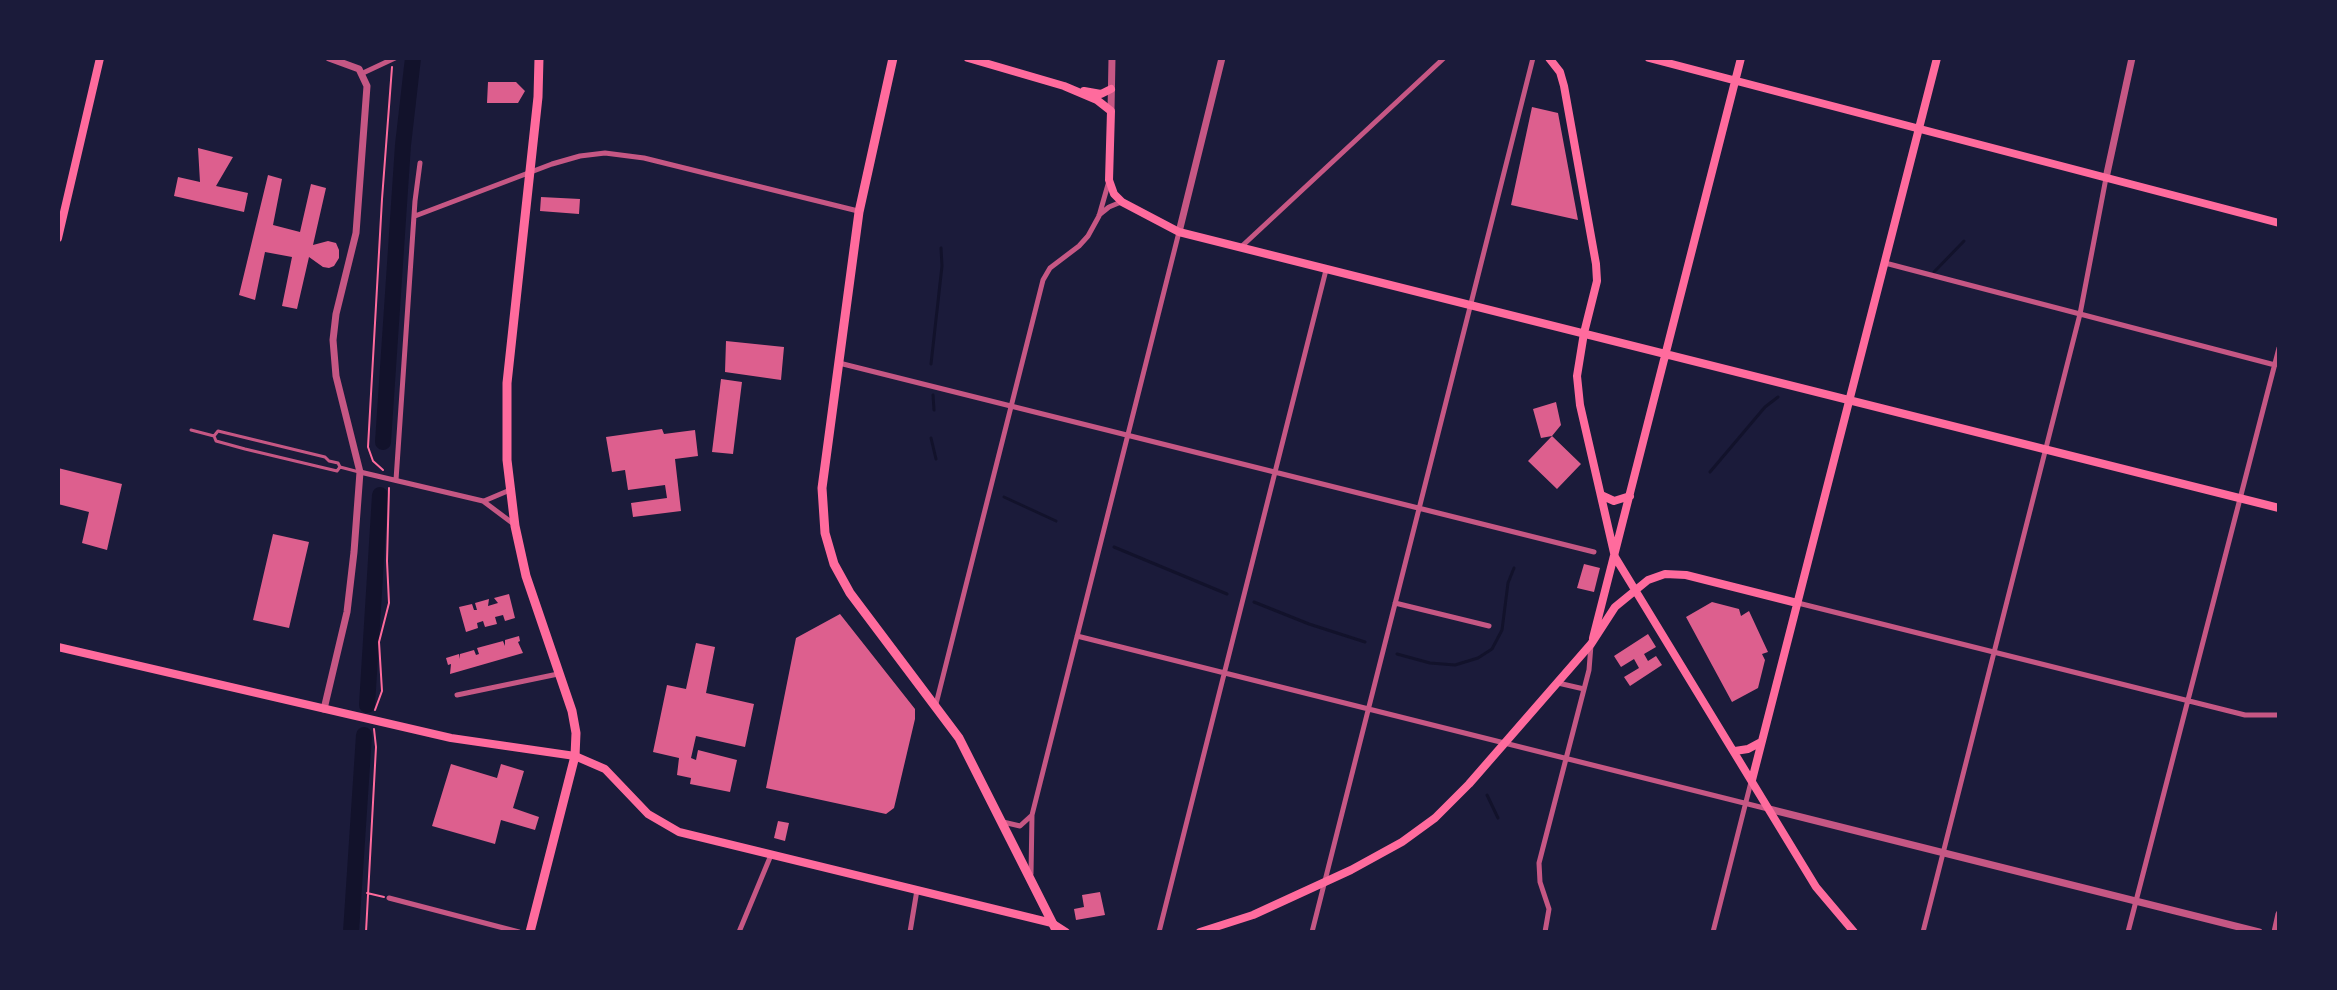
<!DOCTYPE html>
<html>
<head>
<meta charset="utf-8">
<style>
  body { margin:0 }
  #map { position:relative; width:2337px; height:990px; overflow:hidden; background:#1b1b3a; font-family:Quicksand,sans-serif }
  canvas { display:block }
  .frame { position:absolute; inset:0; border:60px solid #1b1b3a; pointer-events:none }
</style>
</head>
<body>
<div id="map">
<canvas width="2337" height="990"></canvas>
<div class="frame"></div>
</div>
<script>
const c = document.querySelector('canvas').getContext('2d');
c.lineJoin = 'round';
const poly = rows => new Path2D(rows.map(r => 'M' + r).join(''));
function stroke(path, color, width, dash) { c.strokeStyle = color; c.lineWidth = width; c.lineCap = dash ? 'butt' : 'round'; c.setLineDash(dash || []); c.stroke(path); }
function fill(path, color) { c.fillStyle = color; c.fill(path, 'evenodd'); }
const stream = poly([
  [1934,272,1964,241],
  [931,364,942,266,941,248],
  [933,395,934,410],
  [931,438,936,459],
  [1710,472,1765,407,1778,397],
  [1004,497,1056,521],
  [1114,547,1227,594],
  [1254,602,1309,624,1365,642],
  [1397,654,1430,663,1455,665,1478,658,1492,649,1502,630,1508,583,1514,568],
  [1487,795,1498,818]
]);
const river = poly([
  [383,442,403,145,413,58],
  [367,705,380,495],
  [351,932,364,735]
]);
const building = poly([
  [488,82,516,82,525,91,518,103,487,103],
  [1532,107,1558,113,1578,220,1511,205],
  [198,148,233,157,216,186,248,193,244,212,174,196,178,177,200,182],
  [268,175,282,179,273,225,300,232,311,184,326,188,313,245,328,241,336,243,339,250,339,258,334,266,329,268,323,267,309,257,297,309,282,306,292,257,265,252,255,300,239,295],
  [541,197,580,199,579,214,540,211],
  [726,341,784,347,781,380,725,372],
  [721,379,742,382,733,454,712,452],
  [1556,402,1561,425,1552,436,1541,438,1533,409],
  [662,429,664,434,695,430,698,456,675,459,681,511,633,517,631,503,667,498,665,485,628,490,625,470,612,472,606,437],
  [1552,436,1581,464,1557,489,1528,461],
  [58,468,122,484,107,550,82,543,89,512,58,504],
  [273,534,309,542,289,628,253,620],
  [1584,564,1600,568,1594,592,1577,588],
  [509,594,515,618,505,621,503,615,495,617,497,624,485,627,483,621,477,623,478,628,466,632,459,607,472,604,474,610,477,610,475,603,489,599,488,606,498,603,494,598],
  [1712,602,1739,609,1741,616,1749,611,1768,652,1762,654,1765,660,1758,688,1732,702,1686,617],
  [840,614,915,709,915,719,894,808,886,814,766,788,796,638],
  [1648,634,1656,647,1644,654,1648,661,1656,656,1662,665,1630,686,1624,677,1639,668,1634,659,1621,667,1614,656],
  [519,636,520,641,518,642,523,653,450,674,451,664,448,665,446,658,459,654,460,659,460,654,474,650,476,655,479,654,477,648,503,641,505,646,505,640],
  [696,643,715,647,706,693,754,704,745,747,696,736,691,758,696,760,698,750,737,760,730,792,690,784,691,778,677,775,679,758,653,752,667,685,686,689],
  [451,764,497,778,501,764,524,771,513,808,539,817,535,830,501,820,495,844,432,826],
  [778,821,789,823,785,841,774,838],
  [1100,892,1105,915,1076,920,1074,909,1084,907,1082,895]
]);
const path = poly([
  [383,470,373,461,368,447,382,199,392,67],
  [375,710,382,691,379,642,389,603,387,561,389,488],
  [367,893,384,897],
  [366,932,376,747,374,729]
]);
const service = poly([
  [191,430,214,436,216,441,245,449,337,471,340,467],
  [214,436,218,431,325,457,329,461,338,463,340,467,359,472]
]);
const minor = poly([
  [363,73,395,58],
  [1099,215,1109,207,1121,202],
  [415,216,552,164,580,156,605,153,644,158,858,211],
  [1241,247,1444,58],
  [1885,263,2275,365],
  [839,363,1594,552],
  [360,472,483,501,515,525],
  [396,480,415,201,420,163],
  [484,501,510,490],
  [1395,603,1489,626],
  [1798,603,2245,715,2279,715],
  [1077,636,1768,809],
  [1558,683,1584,689],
  [457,695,558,674],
  [936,704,1043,280,1050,268,1079,246,1088,236,1099,216,1109,181],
  [1003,822,1020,826,1031,816],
  [1031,874,1032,815,1179,232],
  [389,898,519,932],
  [739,932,771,855],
  [910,932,917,890],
  [1159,932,1326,270],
  [1312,932,1533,58],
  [1545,932,1549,909,1540,882,1539,863,1589,670,1591,645],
  [1713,932,1751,782],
  [1923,932,2080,314,2106,178],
  [2128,932,2279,348]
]);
const tertiary = poly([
  [1111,111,1112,58],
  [2106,178,2132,58],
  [1179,232,1222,58],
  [324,709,347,612,354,552,360,472,336,376,333,340,336,314,356,233,367,86,359,69,329,58],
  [1769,809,2259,932],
  [2275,932,2279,914]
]);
const secondary = poly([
  [968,58,1064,86,1097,100,1111,111,1109,180,1114,194,1122,202,1179,232,2279,508],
  [1549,58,1560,72,1564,86,1596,264,1597,281,1584,333,1577,376,1580,405,1615,557,1816,887,1854,932],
  [1649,58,2279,223],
  [1084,91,1101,94,1111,89],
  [58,238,100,58],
  [1601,495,1614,501,1630,496],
  [1593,638,1741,58],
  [58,647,451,738,575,756,605,769,648,814,679,832,1052,923,1066,932],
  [1735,751,1748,749,1761,742],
  [1752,780,1937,58],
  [1200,932,1253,915,1351,870,1402,842,1435,818,1469,784,1591,644,1615,607,1648,580,1665,574,1686,575,1797,603]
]);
const primary = poly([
  [893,58,859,212,822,488,825,533,834,564,850,593,959,738,1057,932],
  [530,932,575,756,576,733,572,711,526,576,515,526,507,460,507,383,538,97,539,58]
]);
stroke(stream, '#12122b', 3);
stroke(river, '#12122b', 16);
fill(building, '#dd5f8e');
stroke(path, '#ff6b9d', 2);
stroke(service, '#c65784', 3);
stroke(minor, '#c65784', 5);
stroke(tertiary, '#c65784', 7);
stroke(secondary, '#ff6b9d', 8);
stroke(primary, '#ff6b9d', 9);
</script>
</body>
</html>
